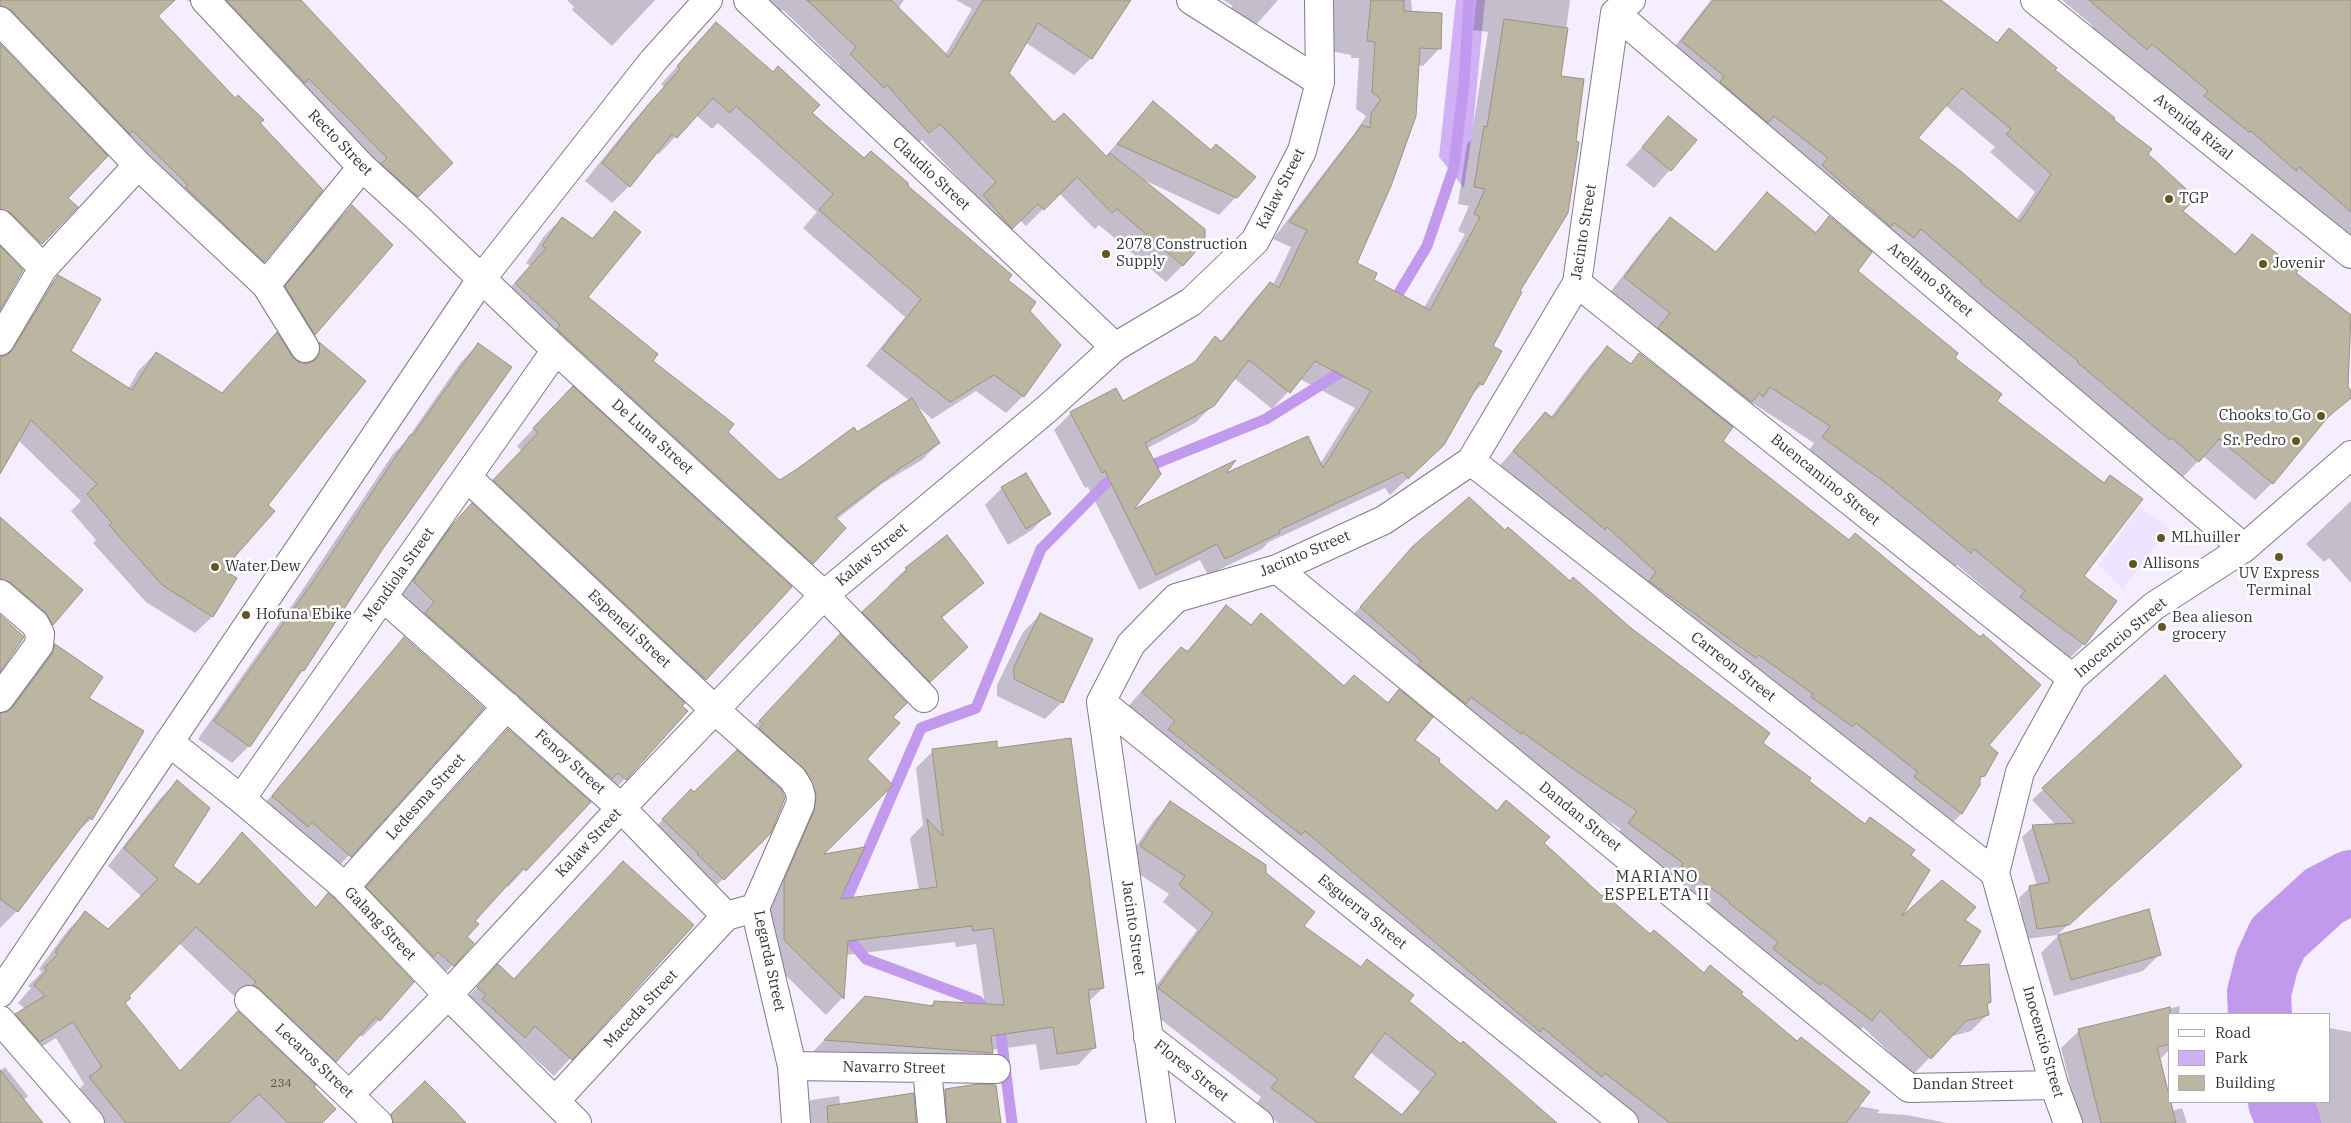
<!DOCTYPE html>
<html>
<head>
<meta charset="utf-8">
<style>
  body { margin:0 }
  #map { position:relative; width:2351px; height:1123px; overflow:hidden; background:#f5eeff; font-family:"IBM Plex Serif",serif }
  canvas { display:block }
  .legend { position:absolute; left:2168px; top:1013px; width:162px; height:90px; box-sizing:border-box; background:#fff; border:1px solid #aeadb0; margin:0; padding:6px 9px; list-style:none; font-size:15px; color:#35323a }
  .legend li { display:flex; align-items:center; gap:10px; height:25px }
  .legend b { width:25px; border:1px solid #aeadb0 }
</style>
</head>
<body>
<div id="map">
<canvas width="2351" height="1123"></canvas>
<ul class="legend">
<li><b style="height:6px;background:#fff"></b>Road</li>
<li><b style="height:14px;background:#d0b1f5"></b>Park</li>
<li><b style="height:14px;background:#bcb5a2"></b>Building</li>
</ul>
</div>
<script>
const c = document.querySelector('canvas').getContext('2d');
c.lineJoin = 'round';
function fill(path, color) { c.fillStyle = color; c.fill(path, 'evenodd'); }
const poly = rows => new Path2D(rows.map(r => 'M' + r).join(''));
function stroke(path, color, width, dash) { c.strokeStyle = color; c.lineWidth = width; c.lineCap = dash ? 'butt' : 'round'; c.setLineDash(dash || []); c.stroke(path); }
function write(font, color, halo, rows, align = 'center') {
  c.font = font + ' "IBM Plex Serif",serif'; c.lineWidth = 5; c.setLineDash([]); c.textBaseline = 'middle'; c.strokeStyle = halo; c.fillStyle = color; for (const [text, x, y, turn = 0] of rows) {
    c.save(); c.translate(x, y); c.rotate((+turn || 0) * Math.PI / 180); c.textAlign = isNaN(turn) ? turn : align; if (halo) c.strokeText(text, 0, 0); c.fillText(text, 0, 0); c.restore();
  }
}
const built = poly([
  [2140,506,2169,529,2123,589,2098,565]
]);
const green = poly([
  [1456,0,1485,0,1473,127,1464,188,1439,157]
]);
const shadow = poly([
  [0,0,175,0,157,17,259,123,264,261,247,278,0,33],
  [186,0,297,0,452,163,400,213,199,6],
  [567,0,655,0,612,46,572,10,574,7],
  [760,0,904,0,898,9,945,55,972,9,956,0,1129,0,1091,58,1074,75,1025,42,1007,73,1054,124,1105,157,1153,102,1236,197,1219,215,1144,180,1183,265,1166,282,1099,225,1095,229,1059,193,1026,226,1020,220,995,244,967,213,980,200,922,140,912,149,834,72,840,65,783,10,778,15],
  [1223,0,1278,0,1254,27,1230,9,1233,6],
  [1332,0,1411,0,1412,12,1441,14,1439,49,1423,66,1418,65,1355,264,1372,281,1424,308,1465,234,1458,231,1469,206,1458,204,1467,144,1471,140,1488,32,1473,30,1476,0,1570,0,1560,77,1519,292,1491,347,1482,384,1469,398,1425,462,1390,495,1385,488,1269,542,1262,549,1208,575,1200,560,1139,590,1088,487,1085,488,1054,430,1071,413,1122,402,1190,367,1215,338,1220,342,1254,300,1270,283,1273,285,1291,247,1273,239,1354,134,1366,116,1356,109,1359,58,1351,58,1351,55,1321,49],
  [1234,378,1272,409,1300,379,1355,408,1320,464,1221,477,1130,512,1146,449,1195,423,1213,405],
  [1711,0,1941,0,1996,44,2009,30,2112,120,2146,154,2181,211,2234,254,2252,236,2295,273,2351,316,2351,330,2348,334,2347,388,2351,393,2351,396,2320,425,2272,483,2255,500,2203,456,2182,478,1665,59],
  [1945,105,1995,147,1990,152,2035,192,2016,220,1917,139],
  [2062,0,2351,0,2351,237,2337,225,2334,229,2135,61,2129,66,2088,31,2093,26],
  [716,24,864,160,907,187,1006,280,1028,311,1060,345,1023,396,1006,413,976,391,932,419,917,406,939,443,922,460,883,483,836,520,812,563,795,580,499,300,530,266,526,263,545,235,562,218,591,239,615,213,586,297,780,481,853,429,857,433,910,401,866,366,905,317,803,228,817,212,718,123,712,129,696,115,659,154,656,152,629,186,612,203,585,181,631,124,664,87,661,84],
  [0,45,66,198,76,207,24,260,0,238],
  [1668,118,1696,140,1654,188,1626,165],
  [1768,193,1814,233,1830,218,1857,272,1953,358,1995,401,2104,483,2110,477,2083,576,2084,644,2067,661,2004,615,2009,609,1957,565,1953,569,1806,455,1814,443,1754,404,1745,413,1608,295,1654,235,1671,218,1715,252],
  [352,206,392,245,298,351,269,304,335,223],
  [58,276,70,351,128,389,139,370,156,353,221,394,260,351,291,357,297,363,303,364,303,360,319,343,365,381,266,506,221,570,236,579,212,617,195,633,146,602,93,543,96,540,71,511,81,501,18,440,0,472,0,373,16,345,11,343,42,293],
  [478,345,381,550,303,670,294,679,249,746,232,763,198,739,297,598,393,454,405,442,461,362],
  [1608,347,1630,364,1640,355,1721,441,1987,745,1984,775,1978,781,1979,785,1961,814,1945,831,1497,469,1545,413,1550,418,1591,364],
  [556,405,790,587,688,696,477,498,522,451,517,446],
  [1002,488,1049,513,1032,530,1008,545,985,505],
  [2351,501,2351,583,2329,558,2324,562,2306,544],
  [0,519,81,590,36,640,0,604],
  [455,522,686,711,653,750,608,796,397,599,436,542],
  [1505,532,1570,582,1807,781,1864,825,1870,819,1910,855,1898,921,1964,921,1956,967,1990,1002,1986,1006,1988,1014,1971,1031,1949,1037,1913,1075,1863,1027,1854,1037,1612,841,1621,829,1562,790,1344,625,1413,548],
  [906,569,982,583,941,619,950,664,913,698,846,629,890,587,889,585],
  [1226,607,1250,626,1261,615,1343,687,1387,703,1399,691,1413,740,1496,812,1543,843,1602,898,1650,936,1703,974,1710,967,1858,1106,1880,1110,1877,1113,1907,1115,1947,1123,1632,1123,1126,709,1164,665,1181,648,1186,652],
  [1040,615,1062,702,1045,719,997,696,997,685,1023,632],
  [405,639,483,708,333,873,256,814,388,656],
  [55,645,87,698,91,819,74,835,17,911,0,928,0,714,5,714,35,672,38,662],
  [823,653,892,717,865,759,820,856,838,900,919,891,910,838,923,825,916,768,933,751,996,749,1103,988,1088,1002,1095,1047,1078,1065,1040,1070,1036,1044,992,1050,992,1053,975,1070,808,1057,848,1015,930,1006,934,1003,985,1005,976,944,956,947,955,942,846,955,842,998,826,1015,767,957,768,898,789,788,743,738],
  [2164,677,2230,777,2057,935,2026,939,2019,898,2030,887,2037,886,2022,837,2033,827,2056,825,2032,800],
  [508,730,589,802,508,887,506,885,474,921,453,965,436,982,350,904],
  [177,782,171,867,197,885,242,834,315,908,328,895,379,1020,362,1037,359,1034,319,1078,179,943,127,996,124,1003,179,1073,313,1087,321,1123,96,1123,73,1095,84,1084,56,1038,23,1058,0,1031,25,1009,18,1003,31,988,28,986,42,972,39,969,68,930,85,913,108,931,142,897,108,866,160,799],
  [1171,803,1265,874,1302,926,1408,1001,1555,1123,1278,1123,1255,1106,1261,1097,1142,1005,1197,930,1163,902,1169,894,1124,864,1154,820],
  [1370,1052,1420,1092,1401,1115,1351,1077],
  [674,808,770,832,706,896,646,837],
  [623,862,693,925,554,1076,518,1043,507,1054,461,1004,481,983,513,980],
  [2148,911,2160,954,2143,971,2054,996,2041,953,2058,936],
  [2180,1006,2179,1014,2170,1014,2170,1049,2159,1060,2172,1111,2182,1108,2187,1123,2080,1123,2061,1048,2079,1031],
  [2330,1028,2351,1032,2351,1123,2277,1123,2281,1102,2330,1102],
  [5,1067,28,1096,23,1101,41,1123,0,1123,0,1071],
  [945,1090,999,1123,929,1123,928,1107],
  [913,1095,917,1123,794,1123,793,1117,811,1100,839,1096,840,1105]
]);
const stream = poly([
  [1391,306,1427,246,1454,167,1464,83,1469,0],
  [1142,469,1266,419,1351,366],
  [841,912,921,728,976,708,1041,549,1107,482,1122,476],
  [842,930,866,959,978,1001,1000,1027,1012,1123]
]);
const river = poly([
  [2260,1014,2259,993,2267,962,2278,938,2324,896,2351,882],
  [2280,1102,2289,1123]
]);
const building = poly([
  [0,0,175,0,158,16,235,98,238,95,264,120,260,123,323,190,264,262,185,187,188,185,133,131,130,134,11,10,0,6,0,0],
  [226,0,301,0,453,163,418,197,381,164,387,158,344,114,309,79,305,83,226,0],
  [807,0,891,0,949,57,983,0,1131,0,1092,59,1038,23,1009,73,1054,122,1064,113,1107,157,1110,153,1205,229,1205,241,1183,266,1117,209,1112,213,1077,177,1044,210,1038,204,1012,229,983,195,996,182,940,124,929,133,887,85,884,88,850,54,856,47,807,0],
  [1371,0,1404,0,1404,11,1442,13,1441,49,1420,48,1416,116,1391,186,1357,263,1377,273,1374,280,1430,310,1480,217,1474,214,1485,189,1474,187,1484,126,1487,127,1504,19,1568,28,1561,76,1584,79,1576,141,1579,142,1568,213,1520,291,1522,292,1493,346,1502,351,1483,385,1479,383,1444,445,1408,479,1403,472,1279,530,1280,533,1225,559,1217,544,1156,575,1105,471,1102,473,1070,412,1116,388,1123,401,1195,362,1215,336,1222,342,1270,282,1279,288,1307,230,1289,222,1362,125,1370,128,1371,113,1381,99,1372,92,1375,42,1367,41,1371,0],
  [1249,360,1290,393,1315,361,1371,391,1323,468,1308,436,1226,473,1236,460,1134,509,1161,474,1145,443,1214,406,1249,360],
  [1713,0,1941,0,1997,43,2009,28,2057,68,2055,70,2115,118,2114,120,2152,149,2148,154,2196,198,2183,211,2236,255,2252,234,2298,270,2296,273,2351,315,2348,387,2351,391,2351,398,2328,417,2273,484,2219,439,2199,462,2172,438,2170,440,2077,362,2078,361,1980,282,1981,281,1921,229,1914,238,1894,223,1891,227,1822,165,1828,158,1774,116,1768,123,1720,82,1724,76,1681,41,1713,0],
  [1962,88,2011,129,2006,134,2051,174,2020,222,1963,173,1918,138,1962,88],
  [2089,0,2351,0,2351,212,2299,167,2296,171,2251,131,2249,132,2204,96,2208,91,2152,44,2147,50,2089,0],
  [716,22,773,72,778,66,820,105,812,113,864,158,871,151,908,183,908,186,1012,275,1008,280,1036,302,1030,311,1061,345,1024,397,994,375,950,402,882,349,921,299,819,210,833,194,736,106,730,113,713,98,677,138,672,134,630,187,602,163,648,105,680,69,677,66,716,22],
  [0,44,108,156,68,198,78,207,42,244,11,213,0,209,0,44],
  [1153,101,1211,150,1216,144,1256,177,1237,198,1117,144,1153,101],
  [1668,116,1697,140,1671,171,1642,147,1668,116],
  [1767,192,1816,233,1829,216,1872,252,1858,271,1958,353,1955,358,2002,394,1997,401,2104,483,2110,475,2143,499,2084,576,2117,601,2085,645,2020,597,2025,591,1974,549,1971,553,1886,483,1822,437,1830,426,1770,387,1763,397,1759,393,1752,402,1658,328,1670,313,1624,277,1670,217,1716,252,1767,192],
  [352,205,393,245,315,335,285,286,352,205],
  [615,211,641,232,588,297,658,354,653,361,734,424,728,432,776,477,780,480,800,467,854,427,857,432,912,398,940,443,902,467,835,517,846,528,813,564,559,331,557,329,560,325,515,283,546,248,542,246,562,217,593,239,615,211],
  [0,246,23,270,0,310,0,246],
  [58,275,101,299,71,351,132,390,156,352,222,393,277,332,292,356,298,362,306,364,314,361,319,355,319,342,366,381,268,505,275,511,223,570,237,578,213,617,162,585,109,525,112,523,87,494,97,484,31,420,0,474,0,357,7,355,13,349,58,275],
  [478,343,512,367,382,550,304,671,302,670,250,747,214,721,314,580,410,435,413,435,478,343],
  [1607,346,1631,364,1639,353,1733,427,1723,441,1849,540,1855,533,1980,637,1983,634,2041,685,1989,745,1998,753,1985,776,1980,777,1980,785,1962,814,1914,777,1918,772,1856,723,1853,727,1811,697,1813,694,1759,655,1756,658,1649,581,1656,572,1607,527,1605,530,1513,451,1545,412,1553,418,1607,346],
  [573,386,792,587,706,680,493,480,538,433,533,428,573,386],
  [1026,473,1051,514,1026,529,1001,487,1026,473],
  [1469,497,1505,530,1508,527,1570,581,1573,577,1631,628,1770,733,1763,743,1811,778,1809,781,1865,824,1870,817,1915,850,1911,855,1930,870,1902,916,1942,880,1976,907,1965,920,1981,931,1959,966,1989,964,1991,1002,1987,1004,1989,1015,1966,1021,1931,1059,1880,1010,1872,1021,1822,982,1820,985,1773,949,1778,942,1729,903,1730,902,1681,866,1683,863,1628,823,1637,811,1579,773,1522,732,1521,734,1471,697,1466,704,1418,665,1421,661,1360,607,1412,547,1469,497],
  [472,503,685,703,682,706,688,711,626,780,618,773,612,779,425,613,434,602,413,581,453,524,472,503],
  [0,517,83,590,53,625,45,612,10,582,0,579,0,517],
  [947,535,984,583,941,617,968,647,930,682,862,612,907,570,905,568,947,535],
  [1226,605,1251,625,1261,613,1344,686,1354,675,1388,703,1399,689,1433,717,1415,740,1440,759,1439,762,1497,811,1506,800,1550,837,1544,843,1602,896,1604,894,1650,934,1654,930,1704,973,1710,965,1743,992,1741,994,1797,1041,1801,1037,1870,1092,1846,1123,1670,1123,1605,1073,1602,1077,1543,1028,1540,1032,1305,831,1301,835,1168,729,1175,721,1142,692,1181,647,1188,652,1226,605],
  [1040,613,1093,639,1063,703,1014,679,1014,667,1040,613],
  [0,615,24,637,0,672,0,615],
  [840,634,907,703,893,717,900,723,867,759,893,785,824,854,865,847,840,899,937,887,927,819,943,836,932,749,997,741,997,748,1071,738,1104,988,1088,990,1096,1048,1057,1054,1053,1027,991,1036,993,1053,824,1040,865,996,933,1006,934,1001,1004,1005,993,928,973,931,972,926,848,941,844,999,784,940,784,880,814,811,816,794,806,771,759,728,763,724,759,721,840,634],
  [404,637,484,708,351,857,312,822,308,827,272,796,404,637],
  [55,644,103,677,89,698,144,731,92,820,89,817,18,912,0,899,0,713,7,712,13,707,52,654,55,644],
  [2165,675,2242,766,2069,925,2037,929,2029,886,2050,882,2032,825,2075,823,2042,788,2165,675],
  [508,729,591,802,526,871,523,868,475,921,479,924,467,937,474,943,454,966,438,952,434,957,366,887,508,729],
  [737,750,781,789,785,798,771,833,724,880,697,854,698,853,662,819,691,789,694,792,737,750],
  [177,780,210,808,173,866,199,885,242,832,316,908,328,893,334,898,414,982,380,1021,376,1017,336,1062,260,989,253,985,256,982,196,927,129,996,131,998,125,1003,180,1071,238,1011,316,1085,314,1087,336,1109,322,1123,288,1123,259,1094,228,1123,126,1123,89,1077,102,1067,73,1022,40,1042,15,1014,45,996,34,985,47,970,44,968,58,954,55,952,85,911,108,929,158,879,124,848,177,780],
  [1170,801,1266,865,1266,873,1315,912,1304,926,1361,967,1367,959,1414,995,1409,1001,1461,1044,1463,1041,1557,1123,1318,1123,1271,1088,1278,1079,1158,988,1213,913,1179,885,1185,876,1140,846,1170,801],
  [1385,1033,1436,1074,1402,1115,1353,1077,1385,1033],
  [623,861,694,925,572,1060,535,1026,525,1038,482,999,486,995,477,987,498,964,514,979,623,861],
  [2149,909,2161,955,2071,980,2058,935,2149,909],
  [2170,1007,2170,1044,2157,1047,2176,1123,2101,1123,2078,1029,2170,1007],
  [0,1070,43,1123,0,1123,0,1070],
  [425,1081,452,1108,466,1123,393,1123,391,1114,425,1081],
  [978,1084,996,1085,1001,1123,947,1123,945,1089,978,1084],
  [914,1093,916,1123,828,1123,827,1106,914,1093]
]);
const minor = poly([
  [205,0,362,167,419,219,556,350,824,595,924,698],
  [1191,0,1320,82],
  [1615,13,2244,548],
  [0,21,138,165,266,285,305,348],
  [0,224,43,268,0,341],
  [43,268,138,165],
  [1577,283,2072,678],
  [266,285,362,167],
  [1471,461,1995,873],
  [467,477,715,710,793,779,799,789,801,797,800,805,755,908,792,1066,796,1123],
  [1277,569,1909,1088,2054,1085],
  [0,594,35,624,40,634,39,645,0,698],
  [383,597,621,808,726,916,755,908],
  [1101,702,1624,1123],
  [169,742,241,799,345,887,448,995,577,1123],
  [241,799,556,350],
  [345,887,507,706],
  [249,1000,378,1123],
  [0,1020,90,1123],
  [1148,1037,1259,1123],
  [792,1066,996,1069],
  [927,1068,932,1123],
  [350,1094,448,995,621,808,824,595,1048,408,1115,347],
  [555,1101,726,916],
  [1161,1123,1101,702,1131,644,1176,598,1277,569,1384,520,1471,461,1577,283,1615,13,1631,0],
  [2068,1123,2054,1085,1995,873,2020,772,2072,678,2154,606,2244,548,2351,455]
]);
const major = poly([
  [748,0,1115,347,1191,302,1255,241,1302,151,1320,82,1319,0],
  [2035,0,2351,254],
  [0,993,482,278,653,61,708,0]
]);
const markers = [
  [2169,199,5,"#655522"],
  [1106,254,5,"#655522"],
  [2263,264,5,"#655522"],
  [2321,416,5,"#655522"],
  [2296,441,5,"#655522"],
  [2161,538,5,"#655522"],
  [2279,557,5,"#655522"],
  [2133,564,5,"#655522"],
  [215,567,5,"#655522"],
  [246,615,5,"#655522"],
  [2162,627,5,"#655522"]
];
const numberNames = [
  ["234",281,1084]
];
const streetNames = [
  ["Avenida Rizal",2193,127,39],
  ["Recto Street",340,143,46],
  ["Claudio Street",931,174,43],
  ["Kalaw Street",1281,189,-63],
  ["Jacinto Street",1584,232,-81],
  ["Arellano Street",1930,280,40],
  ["De Luna Street",652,437,42],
  ["Buencamino Street",1825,480,39],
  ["Jacinto Street",1305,554,-23],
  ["Kalaw Street",872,555,-40],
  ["Mendiola Street",399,575,-55],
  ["Espeneli Street",629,629,43],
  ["Inocencio Street",2121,638,-40],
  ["Carreon Street",1733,667,38],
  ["Fenoy Street",570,762,42],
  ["Ledesma Street",426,797,-48],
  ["Dandan Street",1580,817,39],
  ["Kalaw Street",589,843,-47],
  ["Esguerra Street",1362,912,39],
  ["Galang Street",380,924,46],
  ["Jacinto Street",1133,928,82],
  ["Legarda Street",769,961,78],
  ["Maceda Street",641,1009,-47],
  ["Inocencio Street",2043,1042,74],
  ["Lecaros Street",314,1061,43],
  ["Navarro Street",894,1068,1],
  ["Flores Street",1191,1071,38],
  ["Dandan Street",1963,1085]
];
const poiNames = [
  ["TGP",2179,199],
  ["2078 Construction",1116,245],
  ["Supply",1116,262],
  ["Jovenir",2273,264],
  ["Chooks to Go",2311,416,"right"],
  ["Sr. Pedro",2286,441,"right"],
  ["MLhuiller",2171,538],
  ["Allisons",2143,564],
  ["Water Dew",225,567],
  ["UV Express",2279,574,"center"],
  ["Terminal",2279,591,"center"],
  ["Hofuna Ebike",256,615],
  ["Bea alieson",2172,618],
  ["grocery",2172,635]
];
const neighbourhoodNames = [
  ["MARIANO",1657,877],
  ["ESPELETA II",1657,895]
];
fill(built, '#efe4ff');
fill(green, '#d0b1f5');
fill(shadow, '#0003');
stroke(stream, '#c199ed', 11);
stroke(river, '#c199ed', 64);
fill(building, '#bcb5a2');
stroke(building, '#98927f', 1);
stroke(minor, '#81798b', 30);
stroke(major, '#81798b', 30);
stroke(minor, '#fff', 28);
stroke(major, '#fff', 28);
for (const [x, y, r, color] of markers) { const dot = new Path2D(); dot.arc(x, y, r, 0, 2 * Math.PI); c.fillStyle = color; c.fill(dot); stroke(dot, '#fff', 2); }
write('12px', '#575354', null, numberNames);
write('15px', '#35323a', '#fff', streetNames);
write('15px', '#35323a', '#fff', poiNames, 'left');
c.letterSpacing = '1px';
write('16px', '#35323a', '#fff', neighbourhoodNames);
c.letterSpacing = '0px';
</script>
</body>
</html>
